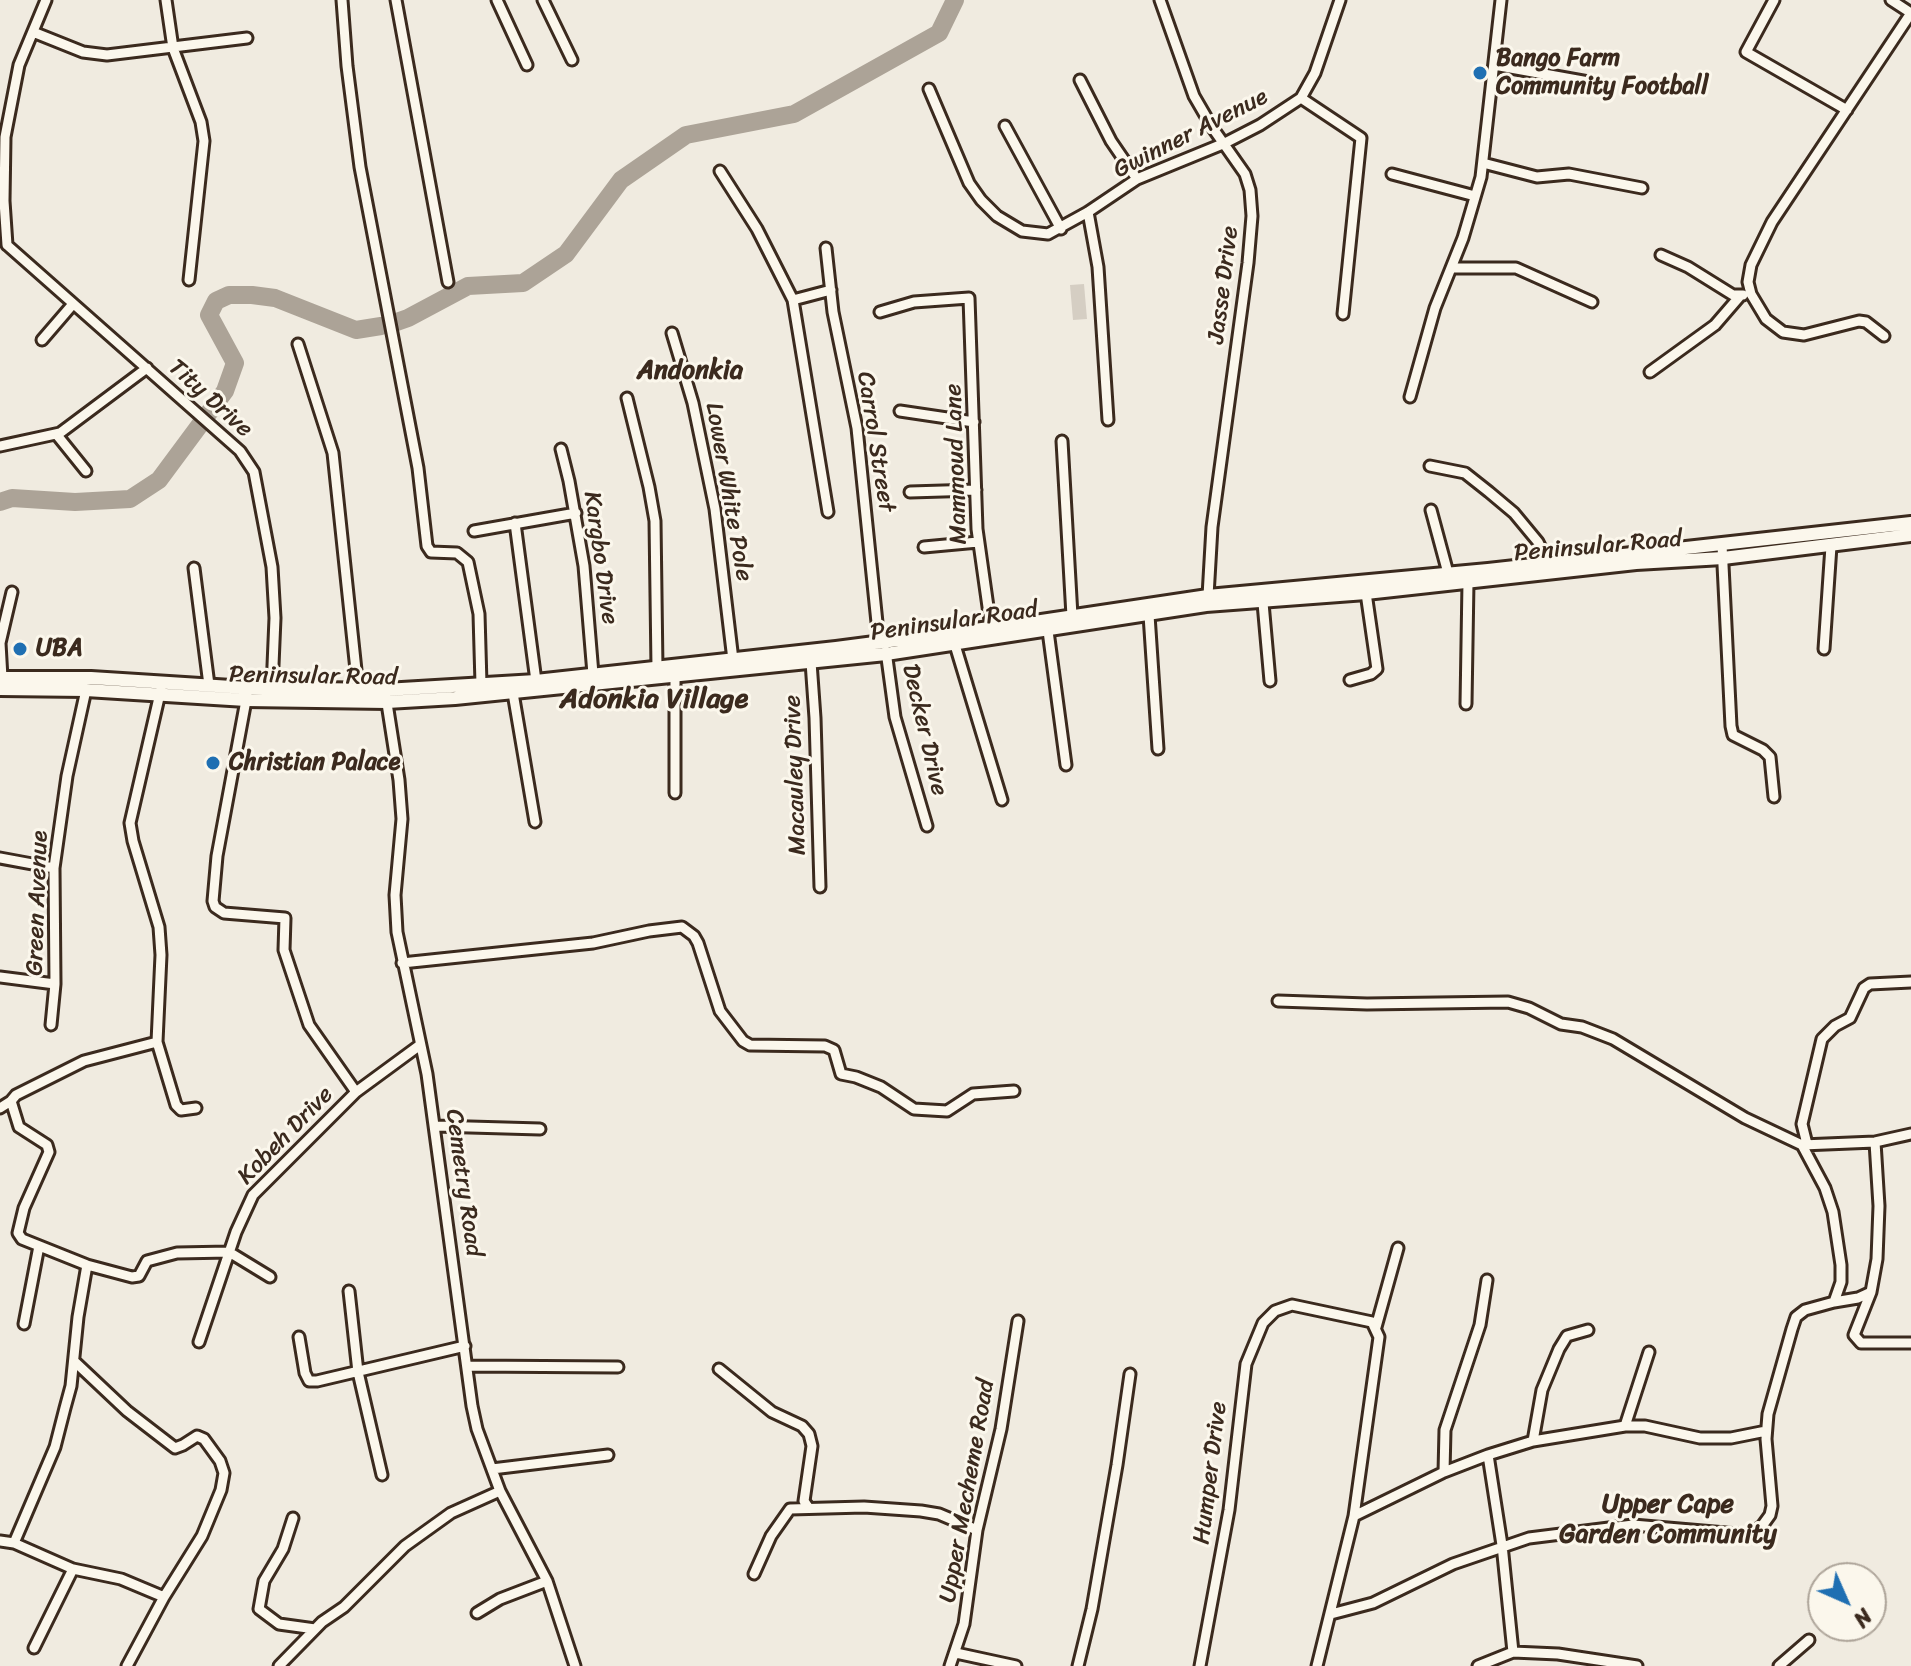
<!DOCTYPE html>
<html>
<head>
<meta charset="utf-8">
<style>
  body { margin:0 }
  #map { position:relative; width:1911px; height:1666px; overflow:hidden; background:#f0ebe0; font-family:Sriracha,sans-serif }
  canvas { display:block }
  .north { position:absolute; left:1807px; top:1562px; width:80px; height:80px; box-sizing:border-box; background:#fbf7ec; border:2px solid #aea59a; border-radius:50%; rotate:135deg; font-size:22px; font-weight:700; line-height:32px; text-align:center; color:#3b2a1e }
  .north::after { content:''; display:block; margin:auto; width:28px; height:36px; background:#1f6fb2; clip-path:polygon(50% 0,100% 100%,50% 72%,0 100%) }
</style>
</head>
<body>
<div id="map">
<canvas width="1911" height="1666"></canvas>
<div class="north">N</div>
</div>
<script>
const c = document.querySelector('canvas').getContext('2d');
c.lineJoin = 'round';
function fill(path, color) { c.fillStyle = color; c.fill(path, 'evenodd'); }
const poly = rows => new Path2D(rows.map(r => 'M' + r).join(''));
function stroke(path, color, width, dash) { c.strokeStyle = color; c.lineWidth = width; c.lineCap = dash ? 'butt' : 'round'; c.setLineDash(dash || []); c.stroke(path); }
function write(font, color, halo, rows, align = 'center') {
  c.font = font + ' Sriracha,sans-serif'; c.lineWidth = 6; c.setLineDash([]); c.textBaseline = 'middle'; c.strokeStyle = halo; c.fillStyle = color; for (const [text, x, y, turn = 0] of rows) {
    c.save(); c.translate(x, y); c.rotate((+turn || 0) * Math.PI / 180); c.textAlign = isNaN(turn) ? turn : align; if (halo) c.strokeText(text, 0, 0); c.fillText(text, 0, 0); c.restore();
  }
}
const green = poly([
  [1084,284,1087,319,1073,320,1070,285]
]);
const river = poly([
  [391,324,408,318,468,286,523,283,566,254,621,180,686,135,794,114,939,33,955,0],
  [0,502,12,498,75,502,130,499,159,480,225,391,235,363,209,315,216,301,229,295,252,295,275,298,356,330,381,326]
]);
const minor = poly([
  [166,0,173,48,201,122,204,141,189,280],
  [342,0,347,66,360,167,418,468,427,546,431,552,457,553,468,562,479,614,481,684],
  [396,0,448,282],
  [497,0,527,65],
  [543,0,572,60],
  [1160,0,1194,96,1212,127,1245,174,1250,190,1252,216,1248,263,1212,527,1208,596],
  [1774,0,1746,52,1847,110],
  [1891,0,1911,13],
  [33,32,83,52,107,55,247,38],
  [1494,65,1594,83],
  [1080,80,1111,141,1137,179],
  [929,89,969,183,981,200,997,216,1022,231,1048,234,1088,212,1137,179,1225,143,1260,125,1301,98,1315,73,1340,0],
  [1301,98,1361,138,1343,314],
  [1005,126,1061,229],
  [1483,163,1537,177,1569,174,1642,188],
  [720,171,757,229,793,300,828,512],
  [1392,174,1475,196],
  [1088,212,1098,267,1108,420],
  [7,245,240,451,254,472,272,567,275,618,272,689],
  [7,245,4,201,5,137,19,65,46,0],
  [826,248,833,312,857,428,879,642],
  [1661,255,1688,267,1733,295,1743,295],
  [1451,268,1516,268,1592,302],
  [793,300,831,290],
  [880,312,914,302,969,298,977,529,991,628],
  [672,333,693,403,715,509,733,660],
  [1884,336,1866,322,1859,321,1804,335,1783,332,1766,319,1751,294,1748,282,1751,265,1772,222,1911,13],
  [42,340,73,304],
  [298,344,333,453,358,689],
  [1650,372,1715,325,1740,296],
  [1410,397,1435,308,1463,238,1481,177,1501,0],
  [627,398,649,487,655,521,657,668],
  [900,411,974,422],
  [57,435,86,471],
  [1062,441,1072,616],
  [0,446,60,433,147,368],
  [561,449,569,481,584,566,593,674],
  [1430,466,1465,473,1489,492,1514,513,1538,542,1548,562],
  [910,492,976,490],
  [1431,510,1448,573],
  [515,523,536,681],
  [474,531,576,513],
  [1722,545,1731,726,1733,735,1763,750,1770,757,1774,797],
  [924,547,978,542],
  [194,568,209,685],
  [1263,603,1270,681],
  [1149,615,1158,749],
  [1048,631,1066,765],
  [955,645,1002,800],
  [1824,649,1831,546],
  [886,651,895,717,927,826],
  [811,662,815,718,820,887],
  [2,678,0,643,12,592],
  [1350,680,1371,674,1377,669,1366,593],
  [161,689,130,823,133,841,159,927,161,955,157,1042,176,1105,181,1110,196,1108],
  [513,693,535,822],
  [247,695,217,856,213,901,215,907,224,913,285,918,284,950,309,1025,356,1092],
  [386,697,399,780,402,819,395,895,397,932,427,1074,472,1406,477,1429,500,1491,547,1581,575,1666],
  [1466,704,1468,582],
  [675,793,675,676],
  [0,858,54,868],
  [402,963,593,943,649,931,682,927,694,936,698,943,720,1011,743,1041,750,1045,825,1046,834,1050,841,1074,856,1077,881,1087,914,1109,947,1111,973,1094,1014,1091],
  [0,977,55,984],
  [1278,1001,1367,1004,1508,1002,1529,1008,1561,1024,1582,1027,1613,1039,1745,1118,1802,1145,1875,1142,1911,1134],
  [51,1025,55,984,54,868,67,776,86,690],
  [157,1042,84,1061,16,1095,11,1101,19,1127,47,1145,49,1152,24,1208,18,1233,22,1239,87,1265,132,1277,139,1276,147,1261,177,1253,229,1252],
  [0,1108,11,1101],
  [435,1126,540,1129],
  [1875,1142,1879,1206,1877,1259,1871,1292,1854,1335,1861,1343,1911,1343],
  [1807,1144,1802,1124,1822,1039,1835,1026,1850,1018,1864,988,1870,984,1911,982],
  [229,1252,270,1277],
  [349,1291,358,1372,382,1475],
  [1834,1302,1858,1298,1871,1292],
  [24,1324,39,1246],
  [1376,1327,1398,1248],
  [299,1337,305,1373,309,1381,317,1381,465,1346],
  [199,1342,236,1232,253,1195,356,1092,420,1045],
  [74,1361,127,1411,175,1448,183,1445,197,1436,204,1439,220,1461,224,1473,221,1490,202,1536,164,1597,127,1666],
  [468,1366,618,1367],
  [719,1369,772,1412,802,1426,809,1434,812,1446,804,1501,808,1507],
  [1625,1426,1649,1352],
  [1533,1441,1542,1390,1559,1349,1567,1336,1588,1330],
  [492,1469,608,1455],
  [1444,1472,1445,1430,1480,1325,1487,1280],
  [1354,1516,1444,1472,1488,1455],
  [293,1518,283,1549,264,1581,259,1609,279,1624,315,1629],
  [0,1541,14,1543,73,1569,121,1579,164,1597],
  [14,1543,55,1447,65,1408,71,1386,78,1317,87,1265],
  [754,1574,771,1536,790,1509,864,1507,921,1511,939,1514,977,1530],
  [477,1613,500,1599,547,1581],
  [1331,1614,1373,1603,1453,1564,1529,1538,1633,1525,1749,1535,1762,1526,1770,1515,1772,1506,1766,1439,1768,1414,1792,1329,1796,1317,1805,1310,1834,1302,1841,1282,1841,1265,1833,1212,1825,1188,1802,1145],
  [34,1648,73,1569],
  [956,1653,1016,1666],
  [279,1666,322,1622,344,1607,405,1546,451,1513,500,1491],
  [950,1666,964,1624,977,1530,1001,1429,1018,1321],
  [1078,1666,1092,1609,1117,1465,1130,1374],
  [1200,1666,1229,1510,1246,1364,1263,1323,1275,1311,1292,1305,1372,1322,1379,1337,1354,1516,1317,1666],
  [1478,1666,1513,1652],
  [1637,1666,1558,1654,1513,1652,1502,1545,1488,1455,1533,1441,1625,1426,1645,1426,1700,1438,1731,1438,1766,1431],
  [1779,1666,1809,1640]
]);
const major = poly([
  [0,678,91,678,247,688,385,690,536,681,836,648,1028,623,1208,596,1488,570,1911,523],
  [0,689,86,690,246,700,387,702,455,698,886,654,1206,605,1366,593,1636,563,1723,558,1911,535]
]);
const markers = [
  [1480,73,8,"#1f6fb2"],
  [20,649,8,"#1f6fb2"],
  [213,763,8,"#1f6fb2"]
];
const poiNames = [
  ["Bango Farm",1496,59],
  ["Community Football",1496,87],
  ["UBA",36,649],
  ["Christian Palace",229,763]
];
const streetNames = [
  ["Gwinner Avenue",1191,134,-27],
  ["Jasse Drive",1224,285,-83],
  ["Tity Drive",210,399,42],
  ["Carrol Street",875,442,81],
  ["Mammoud Lane",957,464,-92],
  ["Lower White Pole",728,492,80],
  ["Peninsular Road",1598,547,-5],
  ["Kargbo Drive",600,558,82],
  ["Peninsular Road",954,622,-8],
  ["Peninsular Road",313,677,1],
  ["Decker Drive",924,730,77],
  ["Macauley Drive",796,775,-92],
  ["Green Avenue",38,903,-88],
  ["Kobeh Drive",286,1136,-46],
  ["Cemetry Road",463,1183,82],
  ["Humper Drive",1211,1473,-83],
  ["Upper Mecheme Road",968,1491,-80]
];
const neighbourhoodNames = [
  ["Andonkia",690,371],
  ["Upper Cape",1668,1505],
  ["Garden Community",1668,1535]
];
const quarterNames = [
  ["Adonkia Village",654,700]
];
fill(green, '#d5cec3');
stroke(river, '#aca397', 18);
stroke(minor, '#3b2a1e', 15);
stroke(major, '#3b2a1e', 18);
stroke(minor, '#fbf7ec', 9);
stroke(major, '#fbf7ec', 12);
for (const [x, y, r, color] of markers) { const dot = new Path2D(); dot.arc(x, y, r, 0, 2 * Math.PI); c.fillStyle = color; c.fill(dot); stroke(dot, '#fbf7ec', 3); }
write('bold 24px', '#3b2a1e', '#fbf7ec', poiNames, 'left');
write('24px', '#3b2a1e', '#fbf7ec', streetNames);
write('bold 26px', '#3b2a1e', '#fbf7ec', neighbourhoodNames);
write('bold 28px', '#3b2a1e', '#fbf7ec', quarterNames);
</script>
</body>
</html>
